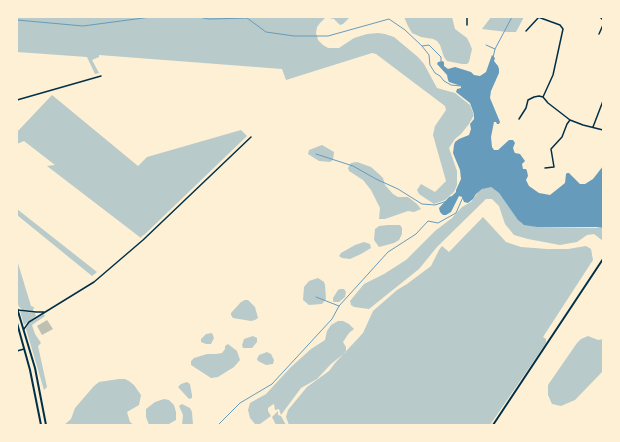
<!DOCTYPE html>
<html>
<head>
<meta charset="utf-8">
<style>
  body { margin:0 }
  #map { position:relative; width:620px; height:442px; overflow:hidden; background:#fdf0d5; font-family:Inter,sans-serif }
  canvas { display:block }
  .frame { position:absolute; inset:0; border:18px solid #fdf0d5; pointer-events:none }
</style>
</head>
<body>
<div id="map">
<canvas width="620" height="442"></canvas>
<div class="frame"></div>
</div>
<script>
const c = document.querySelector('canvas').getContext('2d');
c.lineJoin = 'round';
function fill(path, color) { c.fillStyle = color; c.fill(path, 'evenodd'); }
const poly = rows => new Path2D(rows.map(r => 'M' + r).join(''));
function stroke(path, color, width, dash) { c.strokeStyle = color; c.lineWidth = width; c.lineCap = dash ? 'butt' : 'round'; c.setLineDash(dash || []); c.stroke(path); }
const green = poly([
  [17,17,350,17,343,24,340,25,334,19,329,18,325,18,320,23,317,27,316,33,318,40,323,45,328,48,339,48,354,38,367,34,378,33,385,34,394,37,418,57,424,64,437,88,455,93,470,105,474,115,469,124,461,134,455,139,449,148,457,171,457,185,454,192,445,200,434,204,419,194,417,190,421,184,435,192,446,181,433,135,435,126,446,110,445,106,376,54,372,53,286,80,282,69,99,55,99,57,92,60,99,73,95,74,87,57,17,52],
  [404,17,452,17,455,29,467,38,470,44,472,49,469,62,467,64,462,64,447,61,444,57,440,45,437,41,433,39,421,37,412,33,408,26],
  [491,17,524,17,516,32,507,32,482,29],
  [52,95,138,166,147,157,241,130,247,136,144,235,142,236,141,238,47,166,55,165,24,141,17,144,17,132],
  [322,145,334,152,333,160,330,162,319,161,308,154,309,150],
  [357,162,371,167,380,175,383,178,385,185,393,194,398,197,408,197,417,204,421,209,414,212,408,211,385,219,379,219,380,208,371,190,363,180,349,171,348,168,351,163],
  [485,187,491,187,499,193,521,223,537,227,601,228,603,228,603,241,594,234,587,235,577,242,560,245,528,239,514,235,505,224,499,206,492,199,486,199,437,247,419,269,369,309,354,307,351,305,350,301,364,284,384,274,406,260,435,231,452,218,462,207,471,202,479,191],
  [17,209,97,272,92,276,17,215],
  [483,217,506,242,521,247,547,249,568,249,586,246,591,249,593,260,543,337,546,339,546,343,490,425,289,425,286,417,288,410,307,387,329,371,335,363,363,333,373,311,397,290,407,284,431,266,439,250,442,246,449,252],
  [388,225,400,225,402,228,402,234,399,240,394,243,379,247,374,240,375,229,379,226],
  [364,242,370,244,371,248,361,254,350,259,342,258,339,256,341,253,355,245],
  [17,260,31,306,34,307,33,311,23,310,19,307,17,301],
  [318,278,324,282,325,285,326,299,322,304,309,305,303,300,304,287,309,281],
  [340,289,344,289,346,292,345,297,339,302,334,302,333,301,333,298,338,290],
  [245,300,248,300,255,307,258,318,255,320,251,321,233,318,231,315,231,313,241,302],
  [20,311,35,313,36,316,24,325],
  [44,314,45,316,32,325,35,334,41,343,38,346,47,387,44,390,26,329,29,323],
  [338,321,343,321,349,324,354,329,349,333,343,342,346,347,346,352,331,364,317,379,301,388,281,415,279,409,275,410,274,404,272,405,268,408,268,411,271,416,260,424,255,424,250,418,248,410,250,403,266,394,291,367,311,349,325,340,327,331,331,325],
  [212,333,214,338,211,344,206,344,201,342,201,339,206,334],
  [253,336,257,338,257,342,252,348,243,348,242,345,244,339],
  [588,336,598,340,603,339,603,371,575,400,561,406,552,404,548,395,548,385,550,382,577,343,581,339],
  [228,344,237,351,240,360,234,367,218,377,211,378,191,365,191,361,194,358,207,354,216,354,222,353,225,349,225,346],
  [267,352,271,354,274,360,273,364,266,365,258,361,257,359,259,355],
  [119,379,125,379,129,381,134,385,141,395,139,405,127,412,130,422,134,425,64,425,71,419,75,408,94,386,99,382],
  [187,382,190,384,192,395,192,398,189,399,178,387,181,384],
  [164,399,169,400,174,405,176,412,176,420,167,425,149,425,146,417,146,409,155,402],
  [182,404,190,408,192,412,193,425,182,425,183,415,179,406],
  [278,411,278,415,281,416,286,425,276,425,272,417]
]);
const water = poly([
  [492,55,495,58,494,61,498,66,499,69,499,73,491,91,490,98,500,122,499,124,497,124,496,122,494,122,491,137,492,147,494,150,498,150,509,140,513,140,515,143,513,148,514,151,515,153,520,154,525,161,522,164,523,169,526,169,527,171,528,176,526,180,529,186,539,193,550,195,565,183,566,174,567,173,569,173,580,184,585,184,593,179,603,166,603,228,596,227,537,227,524,225,518,220,499,193,491,187,482,189,476,194,473,199,468,203,464,202,462,197,459,196,451,212,446,215,443,215,440,212,439,208,449,197,452,196,456,192,456,190,461,179,460,170,453,153,454,145,455,142,459,139,469,135,471,129,470,124,474,119,474,114,470,103,456,92,457,89,461,88,461,86,449,82,448,80,447,75,437,64,438,62,442,61,444,62,444,66,448,69,455,67,471,72,474,75,480,76,486,72]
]);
const stream = poly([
  [198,17,209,19,247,18,266,32,294,36,328,36,389,19,405,30,422,46,429,45,441,57,441,61],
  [17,20,83,26,151,17],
  [486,45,495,49],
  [422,46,429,55,430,65,435,73,440,76,444,81,451,85,461,86],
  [493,58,495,49,512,17],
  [316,154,353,166,376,179,398,189,422,204,435,205,447,201],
  [316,297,339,306],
  [218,425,240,403,272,384,332,319,339,306,388,252,416,234,428,221,438,223,456,213,463,197]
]);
const building = poly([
  [47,320,53,329,42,335,37,326]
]);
const minor = poly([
  [467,17,467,25],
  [538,17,560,25,563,29,553,75,543,97,548,103,570,120,583,125,603,130],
  [600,17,603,20],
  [526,31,539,17],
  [599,34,603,25],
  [17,100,101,76],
  [519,119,526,108,528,100,534,97,539,96,543,97],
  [593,127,603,101],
  [545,168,554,167,551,149,562,137,567,124,570,120],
  [18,310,36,312,44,312],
  [24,329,29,322,94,282,143,240,251,137],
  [17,351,24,349]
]);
const tertiary = poly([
  [493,425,603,259]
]);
const secondary = poly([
  [17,308,35,368,46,425],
  [17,323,30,370,41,425]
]);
fill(green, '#b9caca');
fill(water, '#669bbc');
stroke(stream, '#669bbc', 1);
fill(building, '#bec0b2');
stroke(minor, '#003049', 1.5);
stroke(tertiary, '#003049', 2);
stroke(secondary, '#003049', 2);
</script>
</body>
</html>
